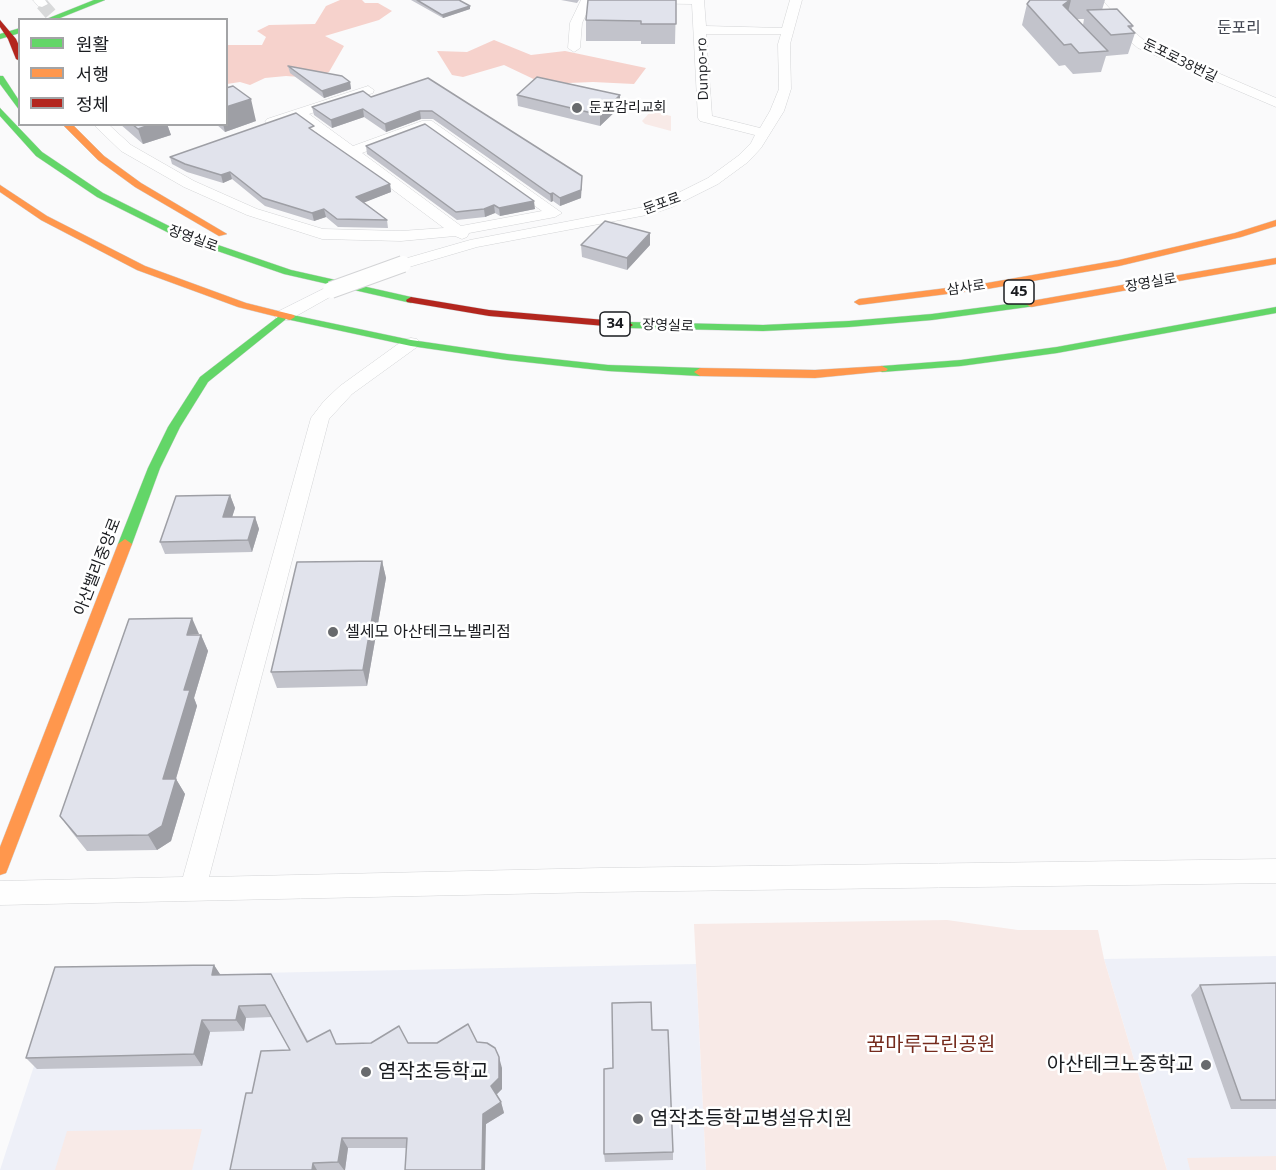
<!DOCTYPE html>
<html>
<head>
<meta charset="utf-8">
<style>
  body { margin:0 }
  #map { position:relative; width:1276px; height:1170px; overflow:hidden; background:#fafafb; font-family:"Open Sans","Noto Sans KR",sans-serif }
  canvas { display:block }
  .legend { position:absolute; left:18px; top:18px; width:210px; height:108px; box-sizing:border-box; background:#fff; border:2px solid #a3a4a6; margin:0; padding:8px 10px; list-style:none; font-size:18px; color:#1a1c20 }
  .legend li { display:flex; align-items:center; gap:12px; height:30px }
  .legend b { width:30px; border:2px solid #a3a4a6 }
</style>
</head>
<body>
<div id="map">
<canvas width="1276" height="1170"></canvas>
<ul class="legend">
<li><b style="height:8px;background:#63d668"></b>원활</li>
<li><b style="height:8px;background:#ff974d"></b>서행</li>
<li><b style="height:8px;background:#b3261e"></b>정체</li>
</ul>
</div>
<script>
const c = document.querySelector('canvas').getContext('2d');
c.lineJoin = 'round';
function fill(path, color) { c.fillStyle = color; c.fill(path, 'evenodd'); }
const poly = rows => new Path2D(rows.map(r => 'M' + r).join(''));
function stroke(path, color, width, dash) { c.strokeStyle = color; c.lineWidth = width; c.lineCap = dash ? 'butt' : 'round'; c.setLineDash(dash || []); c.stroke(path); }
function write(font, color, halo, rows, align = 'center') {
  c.font = font + ' "Open Sans","Noto Sans KR",sans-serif'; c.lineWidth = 5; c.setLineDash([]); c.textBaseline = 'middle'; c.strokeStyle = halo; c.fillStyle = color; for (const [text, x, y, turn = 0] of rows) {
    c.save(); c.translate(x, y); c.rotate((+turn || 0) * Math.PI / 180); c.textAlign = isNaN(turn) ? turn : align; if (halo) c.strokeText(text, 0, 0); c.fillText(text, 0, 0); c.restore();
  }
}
const built = poly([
  [1276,956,1276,1170,1167,1170,1104,959],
  [696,964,706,1170,0,1170,63,977]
]);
const green = poly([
  [651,111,671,116,671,131,645,124,642,121],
  [947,920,1018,930,1098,930,1104,959,1167,1170,706,1170,694,924],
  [202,1129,192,1170,55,1170,67,1131],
  [1276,1156,1276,1170,1190,1170,1187,1158]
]);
const forest = poly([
  [340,0,362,0,365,3,378,3,392,11,379,20,325,36,344,46,329,72,315,78,286,76,265,78,250,85,240,82,227,84,227,45,262,45,266,37,257,31,269,25,315,24,326,6],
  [494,40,531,55,565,51,646,68,634,84,593,82,544,84,504,65,463,77,452,75,437,51,467,52]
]);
const streetTunnel = poly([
  [42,4,56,20]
]);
const street = poly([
  [33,0,45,0,48,4,42,7,38,6,33,0],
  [581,0,593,0,582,23,580,48,574,52,568,48,570,23,581,0],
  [628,0,704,0,706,26,782,28,790,0,802,0,790,44,791,89,784,111,761,148,748,162,718,184,672,207,652,214,477,247,409,267,397,267,395,264,397,261,470,240,644,207,662,201,708,178,738,156,751,143,755,135,700,121,698,118,692,4,634,3,628,0],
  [706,34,781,34,778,44,779,89,770,111,760,128,712,116,706,34],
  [1090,0,1102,0,1120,20,1146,42,1276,98,1276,107,1138,48,1112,26,1090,0],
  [368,86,374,90,373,93,309,114,353,146,422,121,432,121,562,213,555,217,469,233,467,237,462,239,455,236,401,241,322,239,247,215,184,187,121,151,93,124,108,124,131,145,194,181,257,209,323,229,401,231,444,228,297,118,272,126,265,122,267,119,368,86],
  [426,129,542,211,461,226,362,153,426,129],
  [331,285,337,287,339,290,337,293,289,320,277,320,275,316,277,312,331,285],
  [411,338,417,339,420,343,417,347,352,394,329,419,209,877,601,868,1276,859,1276,883,601,892,0,905,0,881,183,877,311,418,324,401,340,386,405,339,411,338]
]);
const fast = poly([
  [94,0,105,0,55,20,44,20,94,0],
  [20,28,20,33,0,39,0,34,20,28],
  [0,76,3,76,20,102,20,111,0,84,0,76],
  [0,108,42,152,103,193,183,233,291,270,411,297,416,300,411,303,284,274,177,237,97,197,36,156,0,116,0,108],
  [1031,301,1036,304,1035,306,932,320,849,327,763,331,628,328,623,325,628,322,763,325,849,321,932,314,1031,301],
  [1276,307,1276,313,1057,353,961,366,882,372,876,369,882,366,961,360,1057,347,1276,307],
  [283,313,411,340,507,354,608,365,700,368,706,372,700,376,608,371,507,360,411,346,286,319,208,382,180,427,160,468,132,544,130,547,120,547,118,544,148,468,168,427,200,377,283,313]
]);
const slow = poly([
  [62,124,72,124,104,156,141,183,227,234,219,236,135,187,98,160,62,124],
  [0,185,47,216,145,266,246,303,294,315,295,317,290,320,238,307,137,270,41,220,0,192,0,185],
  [1276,220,1276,226,1241,237,1119,266,987,289,859,305,854,302,859,299,987,283,1119,260,1235,233,1276,220],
  [1276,258,1276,264,1031,307,1026,304,1031,301,1276,258],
  [882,366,888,369,886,371,815,378,700,376,694,372,700,368,815,370,882,366],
  [125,539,132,544,8,868,6,873,0,875,0,847,118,544,125,539]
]);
const jam = poly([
  [0,20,16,39,20,48,20,61,16,59,8,39,0,27,0,20],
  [411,297,489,310,628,322,633,325,628,328,489,316,407,302,406,300,411,297]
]);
const streetBridge = poly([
  [331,290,403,264]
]);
const wall = poly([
  [411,0,459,0,470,6,470,9,443,18],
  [561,0,579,0,577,3],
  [676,0,675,44,641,44,641,41,586,41,586,20],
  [1030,0,1105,0,1102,10,1133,26,1131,30,1135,33,1128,54,1106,56,1101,72,1073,74,1065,65,1059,66,1022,25,1027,4],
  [1077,19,1084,19,1083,25],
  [288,66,350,82,351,89,324,98,290,73],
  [428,78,582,176,581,198,560,206,553,201,551,202,433,119,421,119,386,132,364,117,332,128,314,115,312,107,371,97],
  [517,95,620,95,620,107,600,126,518,106],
  [256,121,225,132,216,124,226,124],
  [120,124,167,124,171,135,143,144],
  [315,132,390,184,391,192,364,202,387,220,388,228,338,227,326,217,314,221,265,206,232,179,223,183,187,172,172,164,170,157],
  [366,146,535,209,500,216,495,213,485,217,457,220,367,154],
  [581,245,650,245,627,270,582,257],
  [230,495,235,508,232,517,255,517,259,529,252,552,165,554,160,542],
  [382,561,386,578,367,686,277,688,271,672],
  [199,635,201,635,208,651,194,698,197,706,176,779,185,794,171,841,157,850,87,851,71,831,60,816],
  [214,965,220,975,271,974,308,1041,337,1044,477,1042,502,1068,502,1089,496,1095,501,1102,504,1113,486,1124,407,1148,348,1148,345,1170,230,1170,252,1093,290,1050,272,1017,246,1018,244,1031,210,1032,202,1066,37,1069,26,1058],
  [1276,983,1276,1109,1231,1109,1191,995,1200,985],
  [652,1030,673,1152,673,1160,605,1162,604,1154,613,1068]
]);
const shadedWall = poly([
  [1071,0,1066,20,1063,5],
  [470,6,470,9,443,18,442,15],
  [350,82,351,89,324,98,322,91],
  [620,95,620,107,600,126,600,115],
  [251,99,256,121,225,132,223,124,226,124,226,107],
  [363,109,364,117,332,128,331,120],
  [420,111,421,119,386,132,385,124],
  [152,124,167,124,171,135,143,144,138,129],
  [230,172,232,179,223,183,221,175],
  [582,176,581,198,560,206,560,198],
  [390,184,391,192,358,205,356,197],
  [553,193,553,201,551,202,550,194],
  [534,201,535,209,500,216,499,208],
  [494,205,495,213,485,217,484,209],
  [324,209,326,217,314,221,312,213],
  [650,233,650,245,627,270,627,258],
  [230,495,235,508,228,530,223,517],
  [255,517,259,529,252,552,248,540],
  [382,561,386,578,367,686,363,670],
  [192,618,199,634,187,635],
  [201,635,208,651,194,698,197,706,172,792,176,779,185,794,171,841,157,850,148,835,163,779,184,690],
  [214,965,222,977,212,975],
  [239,1006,246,1018,244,1031,236,1020],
  [202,1020,210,1032,202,1066,194,1054],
  [499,1057,502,1068,502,1089,494,1097,491,1086],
  [501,1102,504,1113,486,1124,485,1170,482,1170,483,1114],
  [342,1138,348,1148,345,1170,344,1170,338,1162],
  [313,1163,317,1170,312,1170]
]);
const building = poly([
  [417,0,459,0,470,6,442,15,417,0],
  [588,0,676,0,676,24,641,24,641,21,586,20,588,0],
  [1030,0,1070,0,1063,5,1108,51,1079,53,1071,44,1064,45,1027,4,1030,0],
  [1117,9,1133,26,1128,26,1135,33,1111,35,1087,10,1117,9],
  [288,66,342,76,350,82,322,91,288,66],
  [537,77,620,95,600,115,517,95,537,77],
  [428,78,582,176,581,190,560,198,553,193,550,194,432,111,420,111,385,124,363,109,331,120,312,107,363,91,371,97,428,78],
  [233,86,251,99,226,107,226,88,233,86],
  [296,113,314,126,309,128,390,184,356,197,387,220,337,219,324,209,312,213,263,198,230,172,221,175,185,164,170,157,296,113],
  [132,124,152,124,138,129,132,124],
  [425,124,534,201,499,208,494,205,484,209,456,212,366,146,425,124],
  [605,221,650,233,627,258,581,245,605,221],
  [230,495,223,517,255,517,248,540,160,542,176,496,230,495],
  [382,561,363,670,271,672,297,562,382,561],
  [192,618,187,635,201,635,184,690,190,690,163,779,176,779,162,826,148,835,77,836,60,816,129,619,192,618],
  [214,965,212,975,271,974,307,1042,330,1030,336,1044,371,1043,399,1026,408,1043,437,1043,468,1024,477,1042,487,1043,495,1048,499,1057,499,1078,491,1086,501,1102,483,1114,482,1170,405,1170,407,1138,342,1138,338,1162,313,1163,312,1170,230,1170,246,1093,252,1093,261,1051,290,1050,265,1005,239,1006,236,1020,202,1020,194,1054,26,1058,55,967,214,965],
  [1276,983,1276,1100,1241,1100,1200,985,1276,983],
  [651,1002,652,1030,668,1030,673,1152,604,1154,604,1069,613,1068,612,1003,651,1002]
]);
const markers = [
  [577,108,6,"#686a6d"],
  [333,632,6,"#686a6d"],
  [1206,1065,6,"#686a6d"],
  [366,1072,6,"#686a6d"],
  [638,1119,6,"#686a6d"]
];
const farStreetnames = [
  ["둔포로38번길",1180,61,26],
  ["Dunpo-ro",703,69,-92],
  ["둔포로",662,204,-20],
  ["장영실로",193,239,20],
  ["장영실로",1151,283,-10],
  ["삼사로",966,288,-8],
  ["장영실로",668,326,2]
];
const farPoinames = [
  ["둔포감리교회",589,108]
];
const shields = [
  [1019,292,30],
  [615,324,30]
];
const shieldNames = [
  ["45",1019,292],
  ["34",615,324]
];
const farQuarternames = [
  ["둔포리",1239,28]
];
const streetNames = [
  ["아산밸리중앙로",98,567,-69]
];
const poiNames = [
  ["셀세모 아산테크노벨리점",345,632]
];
const nearParknames = [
  ["꿈마루근린공원",931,1045]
];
const nearPoinames = [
  ["아산테크노중학교",1194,1065,"right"],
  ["염작초등학교",378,1072],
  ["염작초등학교병설유치원",650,1119]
];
fill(built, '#eef0f8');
fill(green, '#f8eae7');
fill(forest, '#f6d2cc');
stroke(streetTunnel, '#d8d9da', 13, [13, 7]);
stroke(street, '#d3d4d6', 1);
stroke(fast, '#d3d4d6', 1);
stroke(slow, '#d3d4d6', 1);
stroke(jam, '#d3d4d6', 1);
fill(street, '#fefefe');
fill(fast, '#63d668');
fill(slow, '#ff974d');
fill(jam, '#b3261e');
stroke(streetBridge, '#d3d4d6', 18, []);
stroke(streetBridge, '#fefefe', 16);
fill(wall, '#c2c3cb');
fill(shadedWall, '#9e9fa5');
fill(building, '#e1e3ec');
stroke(building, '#9e9fa5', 1.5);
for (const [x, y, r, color] of markers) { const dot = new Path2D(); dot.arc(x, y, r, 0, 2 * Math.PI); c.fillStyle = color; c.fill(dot); stroke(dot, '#fff', 2); }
write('14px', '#1a1c20', '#fff', farStreetnames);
write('14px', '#1a1c20', '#fff', farPoinames, 'left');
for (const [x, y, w] of shields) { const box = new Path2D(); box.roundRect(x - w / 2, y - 12, w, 24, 4.5); c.fillStyle = '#fff'; c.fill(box); stroke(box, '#1a1c20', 1.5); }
write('bold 15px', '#1a1c20', null, shieldNames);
write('16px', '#414550', '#fff', farQuarternames);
write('16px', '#1a1c20', '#fff', streetNames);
write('16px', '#1a1c20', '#fff', poiNames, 'left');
write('20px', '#752b1d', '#fff', nearParknames);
write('20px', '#1a1c20', '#fff', nearPoinames, 'left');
</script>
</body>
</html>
